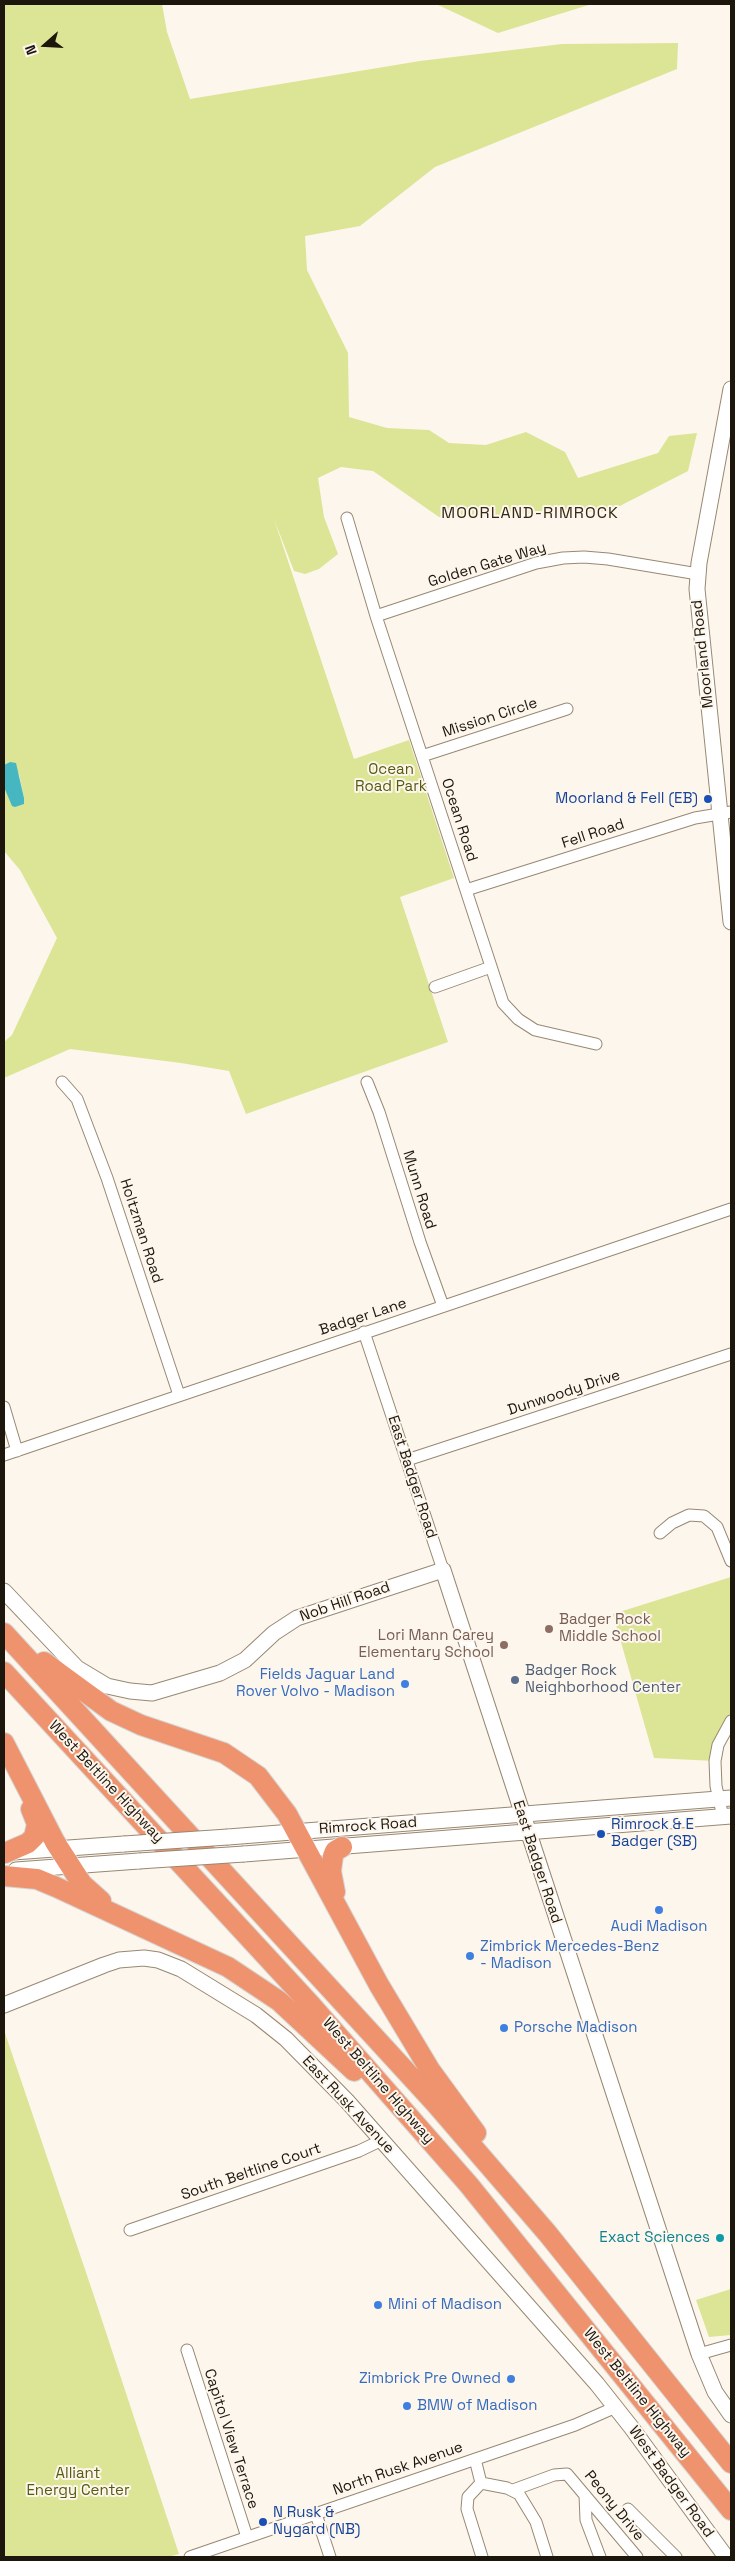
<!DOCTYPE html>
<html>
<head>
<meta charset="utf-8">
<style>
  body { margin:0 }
  #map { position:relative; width:735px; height:2561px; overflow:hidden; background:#fdf6ed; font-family:"Space Grotesk",sans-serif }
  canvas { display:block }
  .frame { position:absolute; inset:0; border:5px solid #1c160d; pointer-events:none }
  .north { position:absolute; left:20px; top:20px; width:50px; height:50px; -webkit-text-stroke:4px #fdf6ed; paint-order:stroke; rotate:251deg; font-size:14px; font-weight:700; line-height:20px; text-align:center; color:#1c160d }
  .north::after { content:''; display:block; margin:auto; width:18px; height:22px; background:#1c160d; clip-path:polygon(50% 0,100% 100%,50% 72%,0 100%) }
</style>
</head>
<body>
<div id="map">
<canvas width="735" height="2561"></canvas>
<div class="frame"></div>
<div class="north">N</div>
</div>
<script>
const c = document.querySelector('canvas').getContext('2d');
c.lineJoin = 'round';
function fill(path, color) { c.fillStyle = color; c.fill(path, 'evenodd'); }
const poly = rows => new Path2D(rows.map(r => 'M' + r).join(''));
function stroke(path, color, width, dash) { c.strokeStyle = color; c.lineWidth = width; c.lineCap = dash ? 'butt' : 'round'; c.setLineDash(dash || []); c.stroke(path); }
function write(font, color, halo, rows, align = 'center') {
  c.font = font + ' "Space Grotesk",sans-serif'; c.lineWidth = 4; c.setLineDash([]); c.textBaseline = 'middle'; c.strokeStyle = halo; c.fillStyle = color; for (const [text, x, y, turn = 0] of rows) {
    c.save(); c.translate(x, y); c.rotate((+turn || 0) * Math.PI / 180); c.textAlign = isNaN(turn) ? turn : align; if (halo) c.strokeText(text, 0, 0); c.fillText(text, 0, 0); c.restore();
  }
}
const green = poly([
  [4,4,162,4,167,32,190,99,420,61,562,44,678,43,677,69,435,167,360,226,305,236,307,270,348,353,349,417,387,428,429,430,449,443,486,445,526,432,565,452,578,478,658,453,669,436,697,433,688,471,610,511,439,517,373,471,341,467,318,478,324,517,338,554,319,569,305,574,294,571,274,519,354,759,409,740,454,878,400,897,448,1042,246,1114,229,1071,181,1063,70,1049,4,1078,4,1042,12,1035,57,938,20,870,4,851,4,787,24,798,19,774,10,762,4,765],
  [436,4,592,4,498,33],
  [731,1577,731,1721,715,1761,654,1758,613,1614],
  [4,2030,95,2299,179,2554,168,2557,4,2557],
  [731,2289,731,2335,709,2337,696,2300]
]);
const water = poly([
  [10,762,16,763,24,798,24,804,15,807,12,806,4,787,4,765]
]);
const street = poly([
  [347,518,376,616,503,1003,518,1019,535,1030,596,1044],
  [376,616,536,563,563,558,584,557,608,559,698,574],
  [422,756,567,709],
  [466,890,695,818,731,812],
  [435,987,491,967],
  [62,1082,77,1099,107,1178,179,1395],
  [367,1082,379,1112,420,1242,443,1306],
  [364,1332,443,1570],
  [4,1407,17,1451],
  [4,1455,731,1209],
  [407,1460,731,1354],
  [660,1533,672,1523,689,1515,704,1516,717,1527,731,1561],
  [723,1817,716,1786,715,1761,718,1745,731,1721],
  [130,2230,359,2151,382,2140],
  [187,2350,247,2537],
  [699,2354,731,2345],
  [475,2459,481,2483],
  [481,2483,507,2488,519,2494,536,2522,547,2557],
  [481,2483,468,2497,467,2509,482,2557],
  [513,2490,554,2475,567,2474,637,2557],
  [585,2495,586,2520,600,2557],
  [628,2509,676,2557],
  [316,2514,330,2557],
  [190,2557,575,2425,616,2407]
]);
const secondary = poly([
  [731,389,699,563,697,589,731,922],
  [4,1591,77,1668,107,1686,130,1691,152,1693,220,1673,245,1660,274,1633,297,1618,443,1570,699,2354,715,2392,731,2415],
  [228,1837,731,1798],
  [13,1852,124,1844],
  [244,1854,731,1816],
  [16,1870,139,1861],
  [4,2005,104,1965,119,1960,144,1958,158,1960,181,1969,256,2015,286,2039,347,2101,597,2384,631,2427,726,2557]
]);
const highway = poly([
  [4,1633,435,2103,548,2234,731,2463],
  [44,1662,111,1711,141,1725,224,1753,258,1776,287,1814,379,1985,430,2070,476,2133],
  [4,1672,312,2006,469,2185,731,2510],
  [4,1743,55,1842,82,1884,101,1901],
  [5,1853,28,1843,34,1837,37,1824,31,1809],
  [4,1876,37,1879,56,1887,228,1967,279,2001,354,2071],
  [335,1892,331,1871,333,1856,335,1851,342,1847]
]);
const secondaryBridge = poly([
  [124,1844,228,1837],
  [139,1861,244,1854]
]);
const markers = [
  [708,799,5,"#1a4fb4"],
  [549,1629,5,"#8d6e63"],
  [504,1645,5,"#8d6e63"],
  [515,1680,5,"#5c6f8a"],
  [405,1684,5,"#3f7fe0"],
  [601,1834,5,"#1a4fb4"],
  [659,1910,5,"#3f7fe0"],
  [470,1956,5,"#3f7fe0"],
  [504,2028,5,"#3f7fe0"],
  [720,2238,5,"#0f9aa8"],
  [378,2305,5,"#3f7fe0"],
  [511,2379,5,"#3f7fe0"],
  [407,2406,5,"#3f7fe0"],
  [263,2522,5,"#1a4fb4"]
];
const streetNames = [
  ["Golden Gate Way",487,565,-17],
  ["Moorland Road",703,654,-96],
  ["Mission Circle",490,718,-18],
  ["Ocean Road",459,820,72],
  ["Fell Road",593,834,-18],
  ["Munn Road",419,1190,73],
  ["Holtzman Road",141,1231,72],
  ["Badger Lane",363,1317,-18],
  ["Dunwoody Drive",564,1393,-18],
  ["East Badger Road",412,1477,72],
  ["Nob Hill Road",345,1602,-19],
  ["West Beltline Highway",106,1782,47],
  ["Rimrock Road",368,1826,-4],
  ["East Badger Road",537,1862,72],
  ["West Beltline Highway",378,2081,49],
  ["East Rusk Avenue",348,2105,47],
  ["South Beltline Court",251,2172,-19],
  ["West Beltline Highway",637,2393,51],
  ["Capitol View Terrace",231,2439,72],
  ["North Rusk Avenue",398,2469,-19],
  ["West Badger Road",671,2482,54],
  ["Peony Drive",614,2506,51]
];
const parkNames = [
  ["Ocean",391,770],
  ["Road Park",391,787],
  ["Alliant",78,2474],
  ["Energy Center",78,2491]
];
const transitNames = [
  ["Moorland & Fell (EB)",698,799,"right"],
  ["Rimrock & E",611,1825],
  ["Badger (SB)",611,1842],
  ["N Rusk &",273,2513],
  ["Nygard (NB)",273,2530]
];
const educationNames = [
  ["Badger Rock",559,1620],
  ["Middle School",559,1637],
  ["Lori Mann Carey",494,1636,"right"],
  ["Elementary School",494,1653,"right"]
];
const serviceNames = [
  ["Badger Rock",525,1671],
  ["Neighborhood Center",525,1688]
];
const shopNames = [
  ["Fields Jaguar Land",395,1675,"right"],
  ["Rover Volvo - Madison",395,1692,"right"],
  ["Audi Madison",659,1927,"center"],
  ["Zimbrick Mercedes-Benz",480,1947],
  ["- Madison",480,1964],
  ["Porsche Madison",514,2028],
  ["Mini of Madison",388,2305],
  ["Zimbrick Pre Owned",501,2379,"right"],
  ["BMW of Madison",417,2406]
];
const cultureNames = [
  ["Exact Sciences",710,2238]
];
const neighbourhoodNames = [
  ["MOORLAND-RIMROCK",530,514]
];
fill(green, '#dce595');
fill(water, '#46b6c0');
stroke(street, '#988872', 13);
stroke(secondary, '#988872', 17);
stroke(highway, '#d6d5d3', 22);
stroke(street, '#fff', 11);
stroke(secondary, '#fff', 15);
stroke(highway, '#ee936e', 20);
stroke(secondaryBridge, '#988872', 17, []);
stroke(secondaryBridge, '#fff', 15);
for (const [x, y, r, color] of markers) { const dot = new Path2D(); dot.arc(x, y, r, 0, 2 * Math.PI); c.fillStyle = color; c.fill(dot); stroke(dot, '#fdf6ed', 2); }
write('15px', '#1c160d', '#fdf6ed', streetNames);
write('15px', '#565b10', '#fdf6ed', parkNames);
write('15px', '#164399', '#fdf6ed', transitNames, 'left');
write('15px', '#785e54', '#fdf6ed', educationNames, 'left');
write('15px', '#4e5e75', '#fdf6ed', serviceNames, 'left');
write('15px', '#366cbe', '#fdf6ed', shopNames, 'left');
write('15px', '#0d838f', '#fdf6ed', cultureNames, 'right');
c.letterSpacing = '1px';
write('16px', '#342713', '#fdf6ed', neighbourhoodNames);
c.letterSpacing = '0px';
</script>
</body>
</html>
